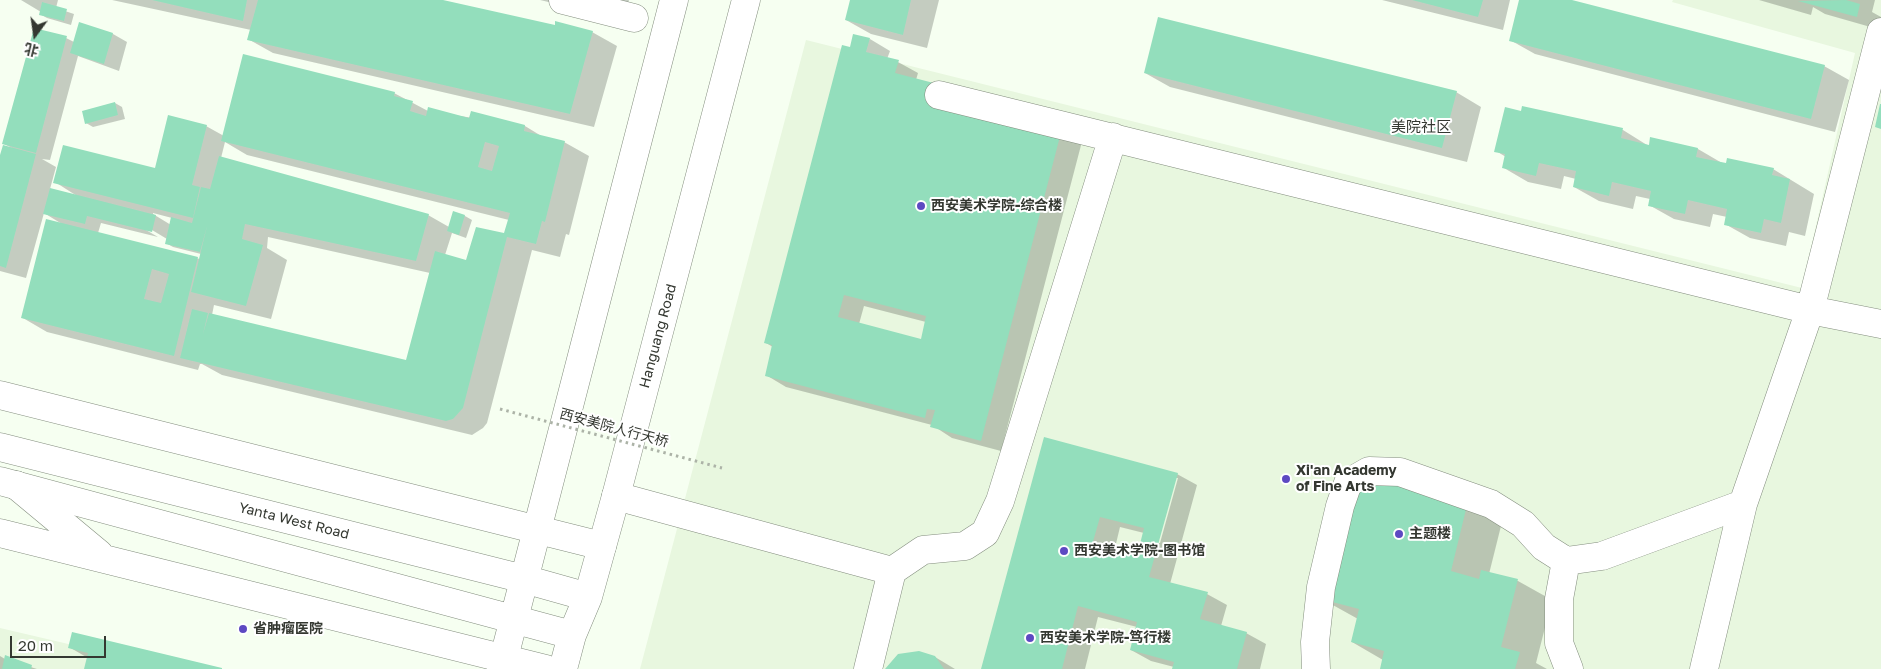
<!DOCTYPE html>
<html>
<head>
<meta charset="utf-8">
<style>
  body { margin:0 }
  #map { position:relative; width:1881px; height:669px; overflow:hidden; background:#f6fff1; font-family:"Golos Text","Noto Sans SC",sans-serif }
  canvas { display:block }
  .north { position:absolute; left:10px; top:10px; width:50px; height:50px; -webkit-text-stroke:4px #fff; paint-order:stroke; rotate:194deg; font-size:14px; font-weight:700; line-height:20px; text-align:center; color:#343831 }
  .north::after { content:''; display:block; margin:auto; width:18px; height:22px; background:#343831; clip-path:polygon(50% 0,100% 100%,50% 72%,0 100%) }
  .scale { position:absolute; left:10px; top:636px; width:96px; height:22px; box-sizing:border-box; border:2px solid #343831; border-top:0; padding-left:6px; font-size:15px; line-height:18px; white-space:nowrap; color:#343831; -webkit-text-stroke:4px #fff; paint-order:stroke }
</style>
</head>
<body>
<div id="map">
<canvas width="1881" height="669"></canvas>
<div class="north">北</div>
<div class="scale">20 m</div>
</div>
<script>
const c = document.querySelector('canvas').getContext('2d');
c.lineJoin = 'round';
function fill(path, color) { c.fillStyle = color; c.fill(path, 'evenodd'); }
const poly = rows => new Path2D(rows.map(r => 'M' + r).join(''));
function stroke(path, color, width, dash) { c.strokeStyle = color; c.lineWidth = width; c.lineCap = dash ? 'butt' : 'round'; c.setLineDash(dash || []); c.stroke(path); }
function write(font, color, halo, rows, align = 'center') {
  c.font = font + ' "Golos Text","Noto Sans SC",sans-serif'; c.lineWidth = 4; c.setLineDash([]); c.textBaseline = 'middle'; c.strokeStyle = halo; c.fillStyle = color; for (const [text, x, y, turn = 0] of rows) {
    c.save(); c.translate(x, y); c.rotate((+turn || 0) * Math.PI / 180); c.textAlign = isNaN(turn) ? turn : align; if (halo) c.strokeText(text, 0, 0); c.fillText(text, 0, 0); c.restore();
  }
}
const built = poly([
  [1673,0,1881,0,1881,669,640,669,806,40,1802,288,1855,53,1672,2],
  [0,628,175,669,0,669]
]);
const shadow = poly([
  [21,0,58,0,56,8,74,14,71,25,47,18,40,14,41,12],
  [112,0,437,0,556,27,592,32,617,46,594,127,273,53,248,39,251,30],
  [540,0,629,0,623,20],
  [851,0,939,0,927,48,871,34,846,20],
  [1382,0,1510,0,1503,30],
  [1521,0,1567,0,1824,66,1849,80,1835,132,1535,54,1510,40],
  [1759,0,1875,0,1872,12,1881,17,1881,30,1825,14,1813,7,1811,15],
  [80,23,113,34,127,42,119,71,78,56,50,160,42,159,56,167,50,189,77,196,55,182,156,170,206,126,224,136,394,93,428,111,525,126,543,137,564,142,589,156,569,235,566,234,560,257,532,250,487,423,483,428,472,435,222,375,202,364,200,364,198,370,47,332,23,318,62,224,44,213,26,278,0,271,0,160,12,148,4,144,66,38,74,42],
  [225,142,247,155,509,220,504,235,466,261,445,255,452,233,466,238,472,220,465,216,454,212,449,227,428,215,221,158],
  [153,213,172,218,171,225,153,214],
  [101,223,158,237,146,230,147,227,167,239,166,243,173,247,201,254,200,259,98,233],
  [268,237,430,273,407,361,212,315,214,305,271,319,287,260,267,248],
  [870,39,890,51,887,59,898,62,918,73,916,80,1085,130,1001,451,952,438,932,425,786,387,766,375,773,347,766,343,851,49],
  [864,306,926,322,922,340,859,324],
  [1145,73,1456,92,1481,107,1467,162,1170,87],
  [115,103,122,107,125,119,93,127,86,123],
  [1523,107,1623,130,1647,145,1698,149,1722,163,1773,169,1814,194,1805,236,1789,232,1786,246,1750,238,1725,224,1727,217,1713,214,1710,227,1674,219,1649,205,1650,199,1636,196,1633,209,1599,201,1574,187,1576,179,1564,176,1561,189,1528,182,1504,168,1506,157,1496,151,1522,112],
  [1045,438,1177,474,1197,485,1170,584,1207,594,1227,605,1221,626,1246,633,1266,644,1260,669,1173,669,1174,667,1151,661,1131,650,1137,627,1098,617,1085,669,983,669],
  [1175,478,1178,478,1160,543,1157,543],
  [1120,527,1144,533,1138,558,1114,552],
  [1355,469,1503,518,1489,574,1518,581,1552,600,1536,663,1547,669,1381,669,1383,660,1352,642,1358,619,1322,599],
  [69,647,220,669,86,669,88,658],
  [0,656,5,659,37,669,0,669],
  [935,657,955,669,887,669]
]);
const building = poly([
  [152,0,247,0,243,21],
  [258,0,443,0,555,25,555,21,593,31,570,114,247,40],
  [850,0,911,0,903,35,845,20],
  [1412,0,1483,0,1478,17],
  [1519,0,1572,0,1825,65,1811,119,1509,41],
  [1846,0,1860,4,1857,17,1798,1],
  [42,2,67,9,64,21,39,15],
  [1158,17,1457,91,1442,148,1144,73],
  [79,22,113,33,104,64,70,53],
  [34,28,67,36,36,153,2,144],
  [853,34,870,38,866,52,899,60,895,73,1065,117,981,441,930,427,935,410,927,409,925,418,765,376,772,345,764,343,842,45,850,47],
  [844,295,926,316,921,339,838,317],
  [243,54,395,92,394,96,413,101,410,111,426,116,428,107,469,118,471,111,525,125,524,131,565,141,545,222,542,221,536,244,507,237,463,408,453,419,446,421,180,358,192,309,208,313,203,334,209,313,406,360,435,251,466,260,476,227,504,233,510,213,221,141],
  [485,142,499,146,492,171,478,167],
  [115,102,118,115,85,124,82,111],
  [1880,104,1881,104,1881,129,1875,127],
  [1522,106,1623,128,1621,138,1649,145,1650,137,1698,148,1696,157,1726,163,1727,158,1774,168,1772,175,1790,179,1781,223,1764,219,1761,233,1724,225,1727,209,1688,200,1685,214,1648,206,1651,191,1612,182,1609,196,1573,187,1576,171,1539,163,1536,176,1502,168,1505,154,1494,152,1505,107,1521,111],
  [168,115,207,125,192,185,200,187,193,218,53,183,63,145,155,168],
  [3,145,36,154,6,268,0,266,0,155],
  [219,156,429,214,416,261,245,224,242,239,263,245,246,306,191,292,207,226,200,252,165,244,171,217,192,223,201,187,210,189],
  [50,188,156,215,152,232,87,216,85,224,43,214],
  [453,211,465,215,459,235,447,231],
  [46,219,198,257,174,356,21,318],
  [152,269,169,274,161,303,144,299],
  [1044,437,1178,473,1149,577,1208,592,1200,619,1247,632,1237,669,1172,669,1174,662,1130,650,1137,622,1078,606,1062,669,981,669],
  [1100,517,1144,528,1137,556,1092,545],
  [1354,468,1469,497,1451,571,1479,579,1481,570,1518,579,1501,647,1520,652,1515,669,1380,669,1384,651,1351,642,1359,609,1321,599],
  [72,632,222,668,222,669,84,669,88,653,68,648],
  [919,651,935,656,944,669,885,669,898,654],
  [5,655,32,665,31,669,2,669]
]);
const minor = poly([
  [563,0,634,18],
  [939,95,1810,310,1881,324],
  [0,395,602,546],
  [16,485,99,554],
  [616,496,892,571],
  [0,533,546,669],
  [868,669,892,571,923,550,965,546,985,533,1000,501,1113,137],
  [1316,669,1315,642,1321,587,1340,506,1348,483,1369,471,1400,472,1491,504,1523,524,1544,547,1566,561],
  [1569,669,1559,643,1559,599,1566,561,1602,556,1743,504],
  [1704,669,1743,504,1810,310,1881,32]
]);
const major = poly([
  [0,447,524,579,588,597],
  [0,481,572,635],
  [501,669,674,0],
  [563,669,572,635,588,597,616,496,746,0]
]);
const pathBridge = poly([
  [500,409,722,468]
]);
const markers = [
  [921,206,5,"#5d49c2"],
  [1286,479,5,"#5d49c2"],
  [1399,534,5,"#5d49c2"],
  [1064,551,5,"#5d49c2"],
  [243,629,5,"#5d49c2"],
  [1030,638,5,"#5d49c2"]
];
const poiNames = [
  ["西安美术学院-综合楼",931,206],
  ["Xi'an Academy",1296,471],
  ["of Fine Arts",1296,487],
  ["主题楼",1409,534],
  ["西安美术学院-图书馆",1074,551],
  ["省肿瘤医院",253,629],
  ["西安美术学院-笃行楼",1040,638]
];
const streetNames = [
  ["Hanguang Road",658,336,-75],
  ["西安美院人行天桥",614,428,15],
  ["Yanta West Road",294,521,14]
];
const neighbourhoodNames = [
  ["美院社区",1421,127]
];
fill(built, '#e8f7df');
fill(shadow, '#0003');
fill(building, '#93debc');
stroke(minor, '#848e7f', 29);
stroke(major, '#848e7f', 29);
stroke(minor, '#fff', 28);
stroke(major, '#fff', 28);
stroke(pathBridge, '#acb3a7', 3, [2.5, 4]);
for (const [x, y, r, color] of markers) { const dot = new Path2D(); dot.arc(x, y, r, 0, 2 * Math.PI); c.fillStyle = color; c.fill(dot); stroke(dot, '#fff', 2); }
write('bold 14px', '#343831', '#fff', poiNames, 'left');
write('14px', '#343831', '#fff', streetNames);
write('15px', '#343831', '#fff', neighbourhoodNames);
</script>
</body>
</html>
